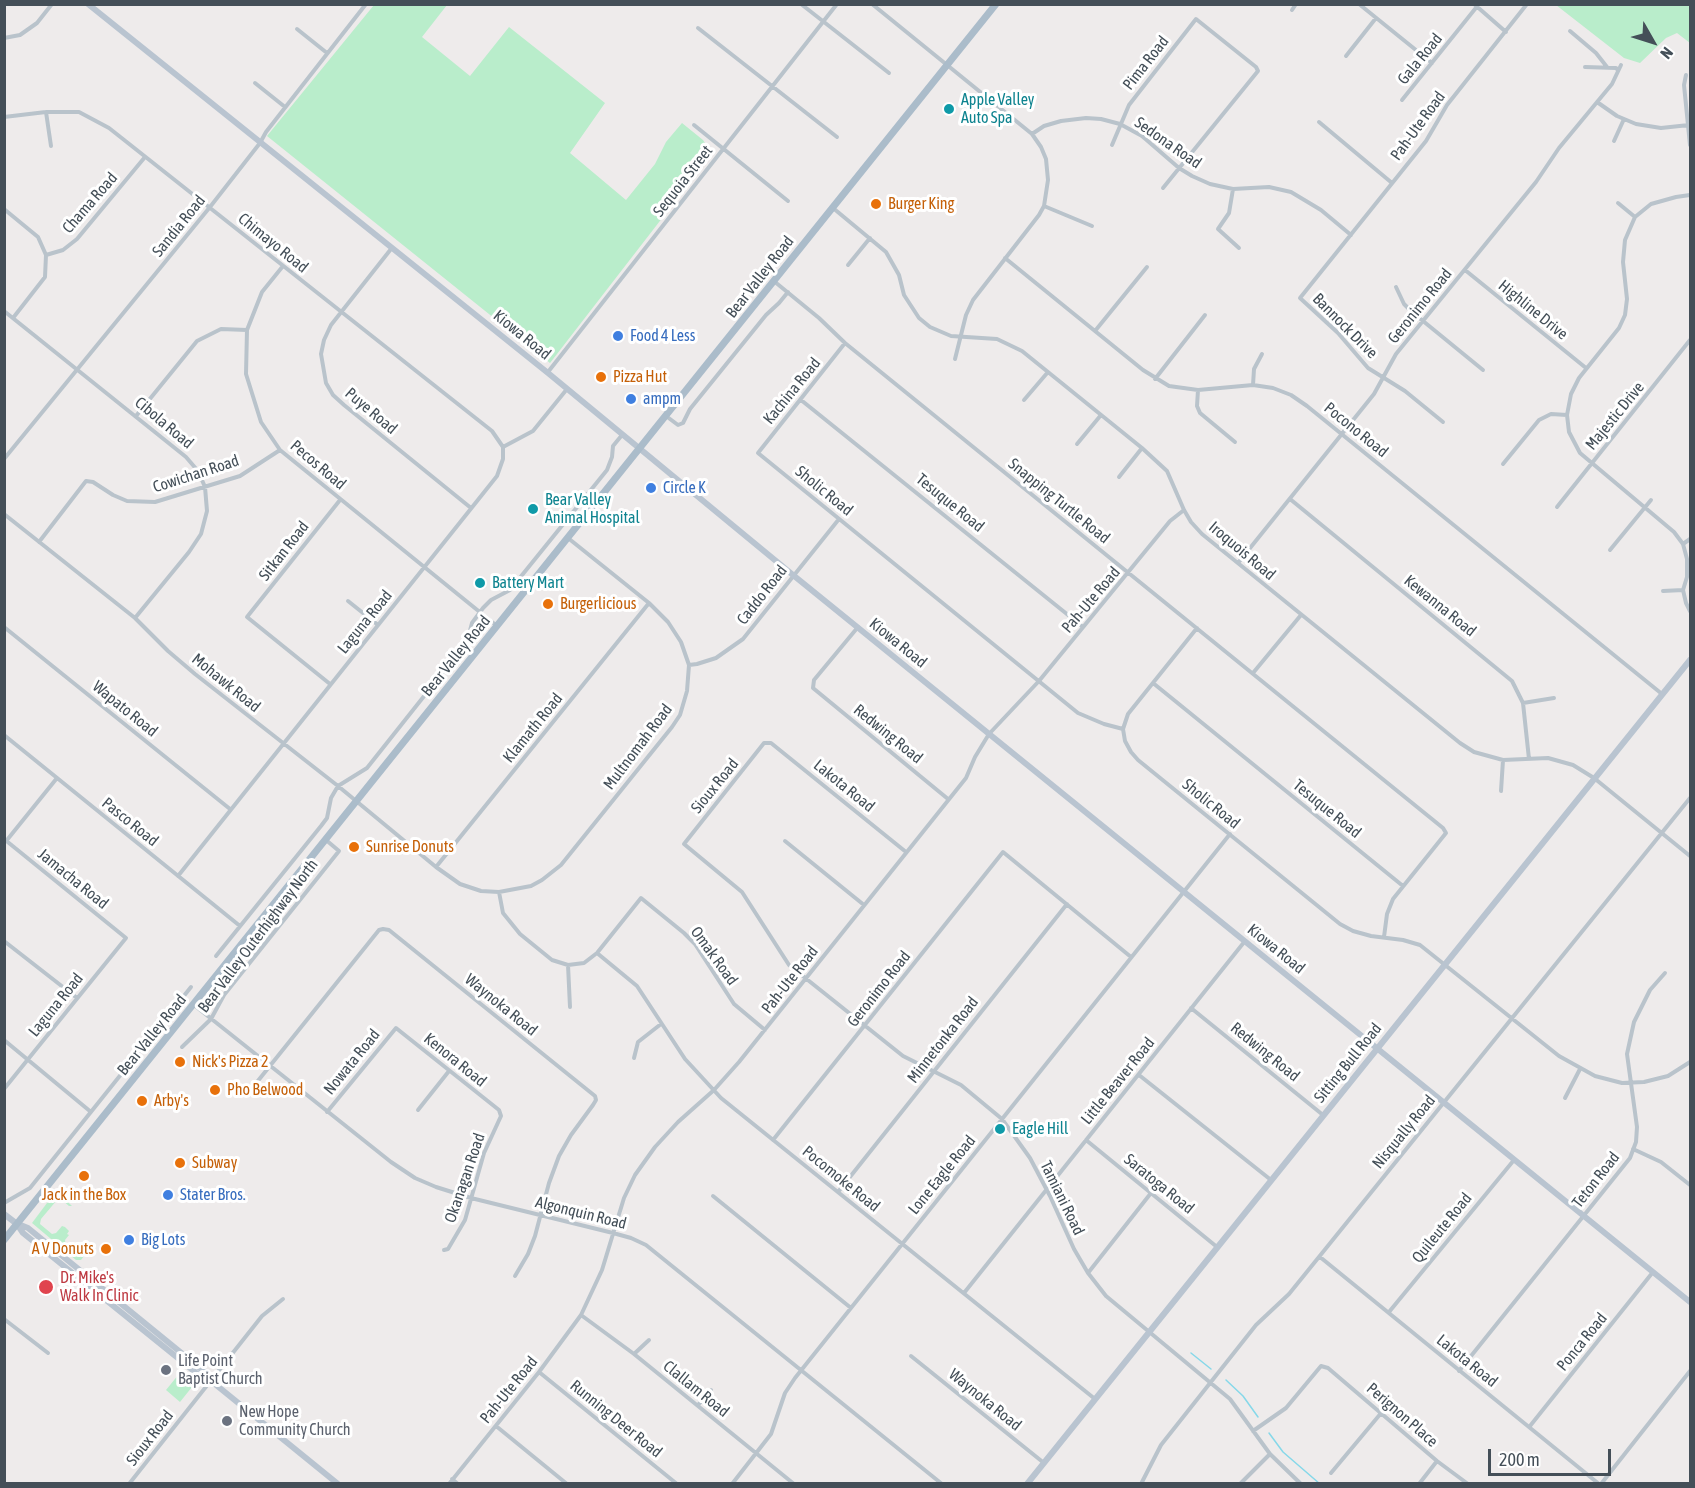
<!DOCTYPE html>
<html>
<head>
<meta charset="utf-8">
<style>
  body { margin:0 }
  #map { position:relative; width:1695px; height:1488px; overflow:hidden; background:#eeebeb; font-family:"Asap Condensed",sans-serif }
  canvas { display:block }
  .frame { position:absolute; inset:0; border:6px solid #444f58; pointer-events:none }
  .north { position:absolute; left:1623px; top:12px; width:60px; height:60px; -webkit-text-stroke:4px #fff; paint-order:stroke; rotate:129deg; font-size:16px; font-weight:700; line-height:24px; text-align:center; color:#444f58 }
  .north::after { content:''; display:block; margin:auto; width:21px; height:27px; background:#444f58; clip-path:polygon(50% 0,100% 100%,50% 72%,0 100%) }
  .scale { position:absolute; left:1488px; top:1449px; width:123px; height:27px; box-sizing:border-box; border:3px solid #444f58; border-top:0; padding-left:8px; font-size:18px; line-height:21px; white-space:nowrap; color:#444f58; -webkit-text-stroke:4px #fff; paint-order:stroke }
</style>
</head>
<body>
<div id="map">
<canvas width="1695" height="1488"></canvas>
<div class="frame"></div>
<div class="north">N</div>
<div class="scale">200 m</div>
</div>
<script>
const c = document.querySelector('canvas').getContext('2d');
c.lineJoin = 'round';
function fill(path, color) { c.fillStyle = color; c.fill(path, 'evenodd'); }
const poly = rows => new Path2D(rows.map(r => 'M' + r).join(''));
function stroke(path, color, width, dash) { c.strokeStyle = color; c.lineWidth = width; c.lineCap = dash ? 'butt' : 'round'; c.setLineDash(dash || []); c.stroke(path); }
function write(font, color, halo, rows, align = 'center') {
  c.font = font + ' "Asap Condensed",sans-serif'; c.lineWidth = 6; c.setLineDash([]); c.textBaseline = 'middle'; c.strokeStyle = halo; c.fillStyle = color; for (const [text, x, y, turn = 0] of rows) {
    c.save(); c.translate(x, y); c.rotate((+turn || 0) * Math.PI / 180); c.textAlign = isNaN(turn) ? turn : align; if (halo) c.strokeText(text, 0, 0); c.fillText(text, 0, 0); c.restore();
  }
}
const green = poly([
  [447,5,422,37,470,76,509,27,605,103,570,153,626,200,655,164,666,142,682,123,703,140,708,148,708,156,704,164,550,363,267,136,374,5],
  [1556,5,1690,5,1690,43,1677,33,1666,38,1640,63,1624,58],
  [56,1191,72,1206,69,1206,62,1200,57,1200,41,1219,40,1224,52,1234,56,1233,62,1226,65,1227,69,1231,67,1234,69,1235,65,1240,66,1246,76,1255,82,1255,90,1248,81,1260,76,1260,32,1223],
  [179,1374,191,1384,192,1387,180,1402,166,1390]
]);
const stream = poly([
  [1191,1353,1211,1369],
  [1226,1380,1243,1396,1258,1417],
  [1269,1433,1283,1452,1320,1484]
]);
const street = poly([
  [801,4,889,73],
  [872,4,1032,134,1041,147,1046,159,1048,180,1044,206,1039,215,973,300,966,315,955,359],
  [1359,4,1432,63],
  [1474,4,1506,32],
  [1292,10,1296,4],
  [698,28,837,137],
  [297,29,327,53],
  [1570,31,1596,53,1607,67],
  [4,38,20,35,37,23,52,4],
  [1346,56,1376,18],
  [1585,67,1616,68,1618,70],
  [1686,75,1684,85,1690,145],
  [255,83,285,107],
  [1402,100,1479,4],
  [1597,102,1617,116,1636,124,1661,128,1689,125],
  [46,112,51,146],
  [4,117,46,112,79,112,109,128,492,431,503,447],
  [1319,122,1392,183],
  [694,125,788,201],
  [1032,134,1044,126,1061,121,1086,118,1101,119,1120,124,1142,136,1179,168,1192,176,1210,184,1233,189,1269,187,1291,192,1321,210,1351,235],
  [1614,141,1624,119],
  [1112,145,1129,105,1196,19,1256,67,1258,71,1163,188],
  [1233,189,1229,213,1218,229,1239,248],
  [1690,195,1676,197,1651,204,1635,217,1625,240,1623,262,1627,299,1625,315,1619,328,1579,378,1571,394,1567,415,1569,432,1580,453,1674,532,1683,544,1687,559,1687,577,1683,590,1686,603,1690,611],
  [1618,203,1635,217],
  [1044,206,1092,226],
  [833,208,886,252,899,275,904,295,919,318,930,327,951,336,997,339,1022,351,1142,448,1167,471,1184,510,1191,522,1202,534,1460,743,1474,752,1503,760,1548,758,1573,765,1594,778,1690,856],
  [4,209,38,237,46,255,45,277,13,318],
  [391,249,331,325,324,340,321,354,326,383,333,395,344,405,471,508],
  [46,255,63,250,77,239,145,157],
  [1005,258,1143,370,1169,386,1198,390,1253,385,1273,388,1291,395,1307,406,1662,694],
  [848,265,870,238],
  [283,266,262,292,247,330,246,374,261,422,280,450,497,626],
  [1465,270,1586,368],
  [775,282,819,318,845,343,1443,828,1446,833,1393,899,1387,914,1384,937],
  [1396,287,1404,304,1412,312,1483,370],
  [4,311,186,457,198,471,205,487,207,511,201,534,189,552,135,618],
  [1095,331,1147,267],
  [845,343,758,453,1078,713,1104,724,1123,729,1125,741,1131,752,1138,760,1340,924,1353,931,1371,936,1403,940,1420,945,1559,1056,1595,1076,1622,1083,1644,1082,1668,1076,1690,1062],
  [548,372,837,4],
  [1155,379,1205,315],
  [1253,385,1254,369,1262,354],
  [1198,390,1197,406,1200,413,1235,442],
  [801,400,1083,627],
  [1024,400,1048,372],
  [136,416,197,341,221,329,247,330],
  [666,416,678,425,683,423,690,409,766,315,779,303,788,292],
  [1443,422,1405,391,1368,368,1338,333,1300,298,1426,141,1447,105,1527,4],
  [1077,444,1101,415],
  [4,459,210,207,260,143,266,132,366,4],
  [1503,464,1539,420,1551,414,1567,415],
  [1119,477,1142,448],
  [1290,499,1512,681,1523,703,1529,759],
  [1557,507,1690,340],
  [4,514,135,618,168,651,195,674,338,786,436,867,460,884,481,891,499,892,531,886,542,880,561,865,672,727,680,715,687,691,689,665,681,642,668,622,649,603,568,538],
  [39,542,86,481,93,482,113,495,127,501,155,502,240,476,280,450],
  [1683,544,1690,539],
  [1610,550,1651,500],
  [1238,563,1374,394,1396,354,1536,182,1559,148,1612,84,1621,65],
  [1663,591,1683,590],
  [348,601,378,625],
  [4,627,230,809],
  [858,627,814,680,813,688,948,799],
  [689,665,697,664,716,658,743,639,839,519],
  [1253,673,1301,615],
  [1153,683,1403,886],
  [330,684,247,617,340,500],
  [1523,703,1554,698],
  [1123,729,1128,714,1197,628],
  [4,735,240,926],
  [1501,791,1503,760],
  [4,839,126,938,4,1089],
  [7,840,57,778],
  [785,841,864,905],
  [906,852,771,743,764,743,684,844,742,892,789,965,903,1056,961,1085,1002,1119,1030,1158,1050,1196,1074,1249,1088,1273,1106,1296,1230,1399,1270,1454,1301,1484],
  [436,867,649,603],
  [178,876,497,476,503,459,503,447,533,431,567,389],
  [499,892,503,913,520,934,552,960,568,965,584,963,597,953,641,898,684,933,695,944,734,1004,765,1030],
  [4,941,77,998],
  [597,953,637,986,685,1059,721,1098,1095,1399],
  [216,956,321,826,327,818,331,798,338,786,367,768,467,642,472,623,483,608,491,600,510,590,607,470,612,457,613,446,622,435],
  [568,965,570,1007],
  [194,1005,391,1162,415,1178,436,1187,471,1198,613,1233,631,1238,646,1245,942,1484],
  [1191,1008,1323,1115],
  [4,1040,91,1112],
  [182,1047,211,1019,224,995,339,851,326,840],
  [634,1058,638,1042,661,1024],
  [1139,1075,1271,1180],
  [253,1087,379,930,383,929,389,930,595,1096,596,1100,593,1105,571,1135,559,1156,549,1183,535,1236,528,1254,515,1276],
  [1565,1098,1580,1069],
  [418,1110,449,1071],
  [327,1112,396,1028,499,1110,501,1116,484,1153,465,1220,448,1249,444,1250],
  [773,1140,1003,852,1131,957],
  [1086,1140,1217,1247],
  [1633,1149,1661,1162,1690,1185],
  [838,1192,1067,904],
  [713,1196,851,1308],
  [4,1203,30,1188,191,987],
  [1320,1257,1599,1484],
  [1088,1273,1151,1193],
  [964,1293,1245,941],
  [1389,1312,1514,1160],
  [581,1315,634,1354,794,1484],
  [4,1319,48,1353],
  [634,1354,649,1340],
  [911,1356,1044,1463],
  [1459,1371,1630,1158,1636,1142,1637,1127,1627,1054,1634,1022,1650,990,1665,973],
  [539,1372,677,1484],
  [698,1405,711,1390],
  [496,1426,567,1484],
  [1530,1426,1653,1272],
  [1253,1431,1286,1408,1321,1366,1328,1368,1437,1461,1468,1484],
  [1331,1473,1382,1412],
  [452,1479,458,1484],
  [129,1484,262,1316,283,1299],
  [449,1484,539,1372,581,1315,602,1270,624,1198,635,1175,655,1147,678,1122,714,1090,739,1062,966,778,975,757,989,734,1039,681,1170,521,1184,510],
  [732,1484,771,1434,785,1393,795,1378,1230,834],
  [1141,1484,1161,1445,1256,1325,1289,1294,1690,798],
  [1240,1484,1270,1454],
  [1419,1484,1437,1461],
  [1601,1484,1690,1371]
]);
const secondary = poly([
  [88,4,548,373,793,575,1690,1302],
  [4,1214,17,1224,23,1233,184,1363,201,1377,210,1380,338,1484],
  [18,1224,28,1228,206,1373,210,1380],
  [1027,1484,1690,660]
]);
const primary = poly([
  [4,1240,996,4]
]);
const markers = [
  [949,109,6,"#0f9aa8"],
  [876,204,6,"#e8710a"],
  [618,336,6,"#3f7fe0"],
  [601,377,6,"#e8710a"],
  [631,399,6,"#3f7fe0"],
  [651,488,6,"#3f7fe0"],
  [533,509,6,"#0f9aa8"],
  [480,583,6,"#0f9aa8"],
  [548,604,6,"#e8710a"],
  [354,847,6,"#e8710a"],
  [180,1062,6,"#e8710a"],
  [215,1090,6,"#e8710a"],
  [142,1101,6,"#e8710a"],
  [1000,1129,6,"#0f9aa8"],
  [180,1163,6,"#e8710a"],
  [84,1176,6,"#e8710a"],
  [168,1195,6,"#3f7fe0"],
  [129,1240,6,"#3f7fe0"],
  [106,1249,6,"#e8710a"],
  [46,1287,8,"#e0444e"],
  [166,1370,6,"#6b7280"],
  [227,1421,6,"#6b7280"]
];
const streetNames = [
  ["Gala Road",1420,59,-51],
  ["Pima Road",1146,63,-52],
  ["Pah-Ute Road",1418,126,-54],
  ["Sedona Road",1168,143,35],
  ["Sequoia Street",683,181,-52],
  ["Chama Road",90,203,-49],
  ["Sandia Road",179,226,-51],
  ["Chimayo Road",273,243,39],
  ["Bear Valley Road",760,277,-52],
  ["Geronimo Road",1420,306,-51],
  ["Highline Drive",1533,310,39],
  ["Bannock Drive",1345,326,45],
  ["Kiowa Road",522,335,39],
  ["Kachina Road",792,391,-51],
  ["Puye Road",371,411,40],
  ["Majestic Drive",1615,416,-51],
  ["Cibola Road",164,423,40],
  ["Pocono Road",1356,430,39],
  ["Pecos Road",318,465,40],
  ["Cowichan Road",196,474,-18],
  ["Sholic Road",824,491,39],
  ["Snapping Turtle Road",1059,501,39],
  ["Tesuque Road",950,503,39],
  ["Sitkan Road",284,551,-52],
  ["Iroquois Road",1242,551,40],
  ["Caddo Road",762,595,-52],
  ["Pah-Ute Road",1091,600,-50],
  ["Kewanna Road",1440,606,39],
  ["Laguna Road",365,622,-51],
  ["Kiowa Road",898,643,39],
  ["Bear Valley Road",456,656,-51],
  ["Mohawk Road",226,683,39],
  ["Wapato Road",125,709,39],
  ["Klamath Road",533,728,-51],
  ["Redwing Road",888,734,39],
  ["Multnomah Road",638,747,-53],
  ["Sioux Road",715,786,-51],
  ["Lakota Road",844,786,39],
  ["Sholic Road",1211,804,39],
  ["Tesuque Road",1327,809,39],
  ["Pasco Road",130,822,39],
  ["Jamacha Road",73,879,39],
  ["Bear Valley Outerhighway North",258,936,-53],
  ["Kiowa Road",1276,949,39],
  ["Omak Road",714,956,54],
  ["Pah-Ute Road",790,980,-52],
  ["Geronimo Road",879,989,-52],
  ["Laguna Road",56,1005,-51],
  ["Waynoka Road",501,1005,39],
  ["Bear Valley Road",152,1035,-51],
  ["Minnetonka Road",943,1040,-52],
  ["Redwing Road",1265,1052,39],
  ["Kenora Road",455,1060,39],
  ["Nowata Road",352,1062,-51],
  ["Sitting Bull Road",1348,1063,-51],
  ["Little Beaver Road",1118,1081,-51],
  ["Nisqually Road",1404,1132,-51],
  ["Lone Eagle Road",942,1175,-51],
  ["Okanagan Road",465,1178,-71],
  ["Pocomoke Road",841,1179,39],
  ["Teton Road",1596,1180,-52],
  ["Saratoga Road",1159,1184,39],
  ["Tamiani Road",1062,1198,64],
  ["Algonquin Road",581,1213,14],
  ["Quileute Road",1442,1228,-51],
  ["Ponca Road",1582,1342,-51],
  ["Lakota Road",1467,1361,39],
  ["Clallam Road",696,1389,39],
  ["Pah-Ute Road",509,1390,-51],
  ["Waynoka Road",985,1400,39],
  ["Perignon Place",1402,1415,41],
  ["Running Deer Road",616,1419,39],
  ["Sioux Road",150,1438,-52]
];
const cultureNames = [
  ["Apple Valley",961,100],
  ["Auto Spa",961,118],
  ["Bear Valley",545,500],
  ["Animal Hospital",545,518],
  ["Battery Mart",492,583],
  ["Eagle Hill",1012,1129]
];
const foodNames = [
  ["Burger King",888,204],
  ["Pizza Hut",613,377],
  ["Burgerlicious",560,604],
  ["Sunrise Donuts",366,847],
  ["Nick's Pizza 2",192,1062],
  ["Pho Belwood",227,1090],
  ["Arby's",154,1101],
  ["Subway",192,1163],
  ["Jack in the Box",84,1195,"center"],
  ["A V Donuts",94,1249,"right"]
];
const shopNames = [
  ["Food 4 Less",630,336],
  ["ampm",643,399],
  ["Circle K",663,488],
  ["Stater Bros.",180,1195],
  ["Big Lots",141,1240]
];
const healthNames = [
  ["Dr. Mike's",60,1278],
  ["Walk In Clinic",60,1296]
];
const worshipNames = [
  ["Life Point",178,1361],
  ["Baptist Church",178,1379],
  ["New Hope",239,1412],
  ["Community Church",239,1430]
];
fill(green, '#b9edcb');
stroke(stream, '#86d8e9', 1.5);
stroke(street, '#b9c3cb', 4);
stroke(secondary, '#b9c4d0', 6);
stroke(primary, '#abbcca', 7);
for (const [x, y, r, color] of markers) { const dot = new Path2D(); dot.arc(x, y, r, 0, 2 * Math.PI); c.fillStyle = color; c.fill(dot); stroke(dot, '#fff', 2); }
write('16px', '#444f58', '#fff', streetNames);
write('16px', '#0d838f', '#fff', cultureNames, 'left');
write('16px', '#c56008', '#fff', foodNames, 'left');
write('16px', '#366cbe', '#fff', shopNames, 'left');
write('16px', '#be3a42', '#fff', healthNames, 'left');
write('16px', '#5b616d', '#fff', worshipNames, 'left');
</script>
</body>
</html>
